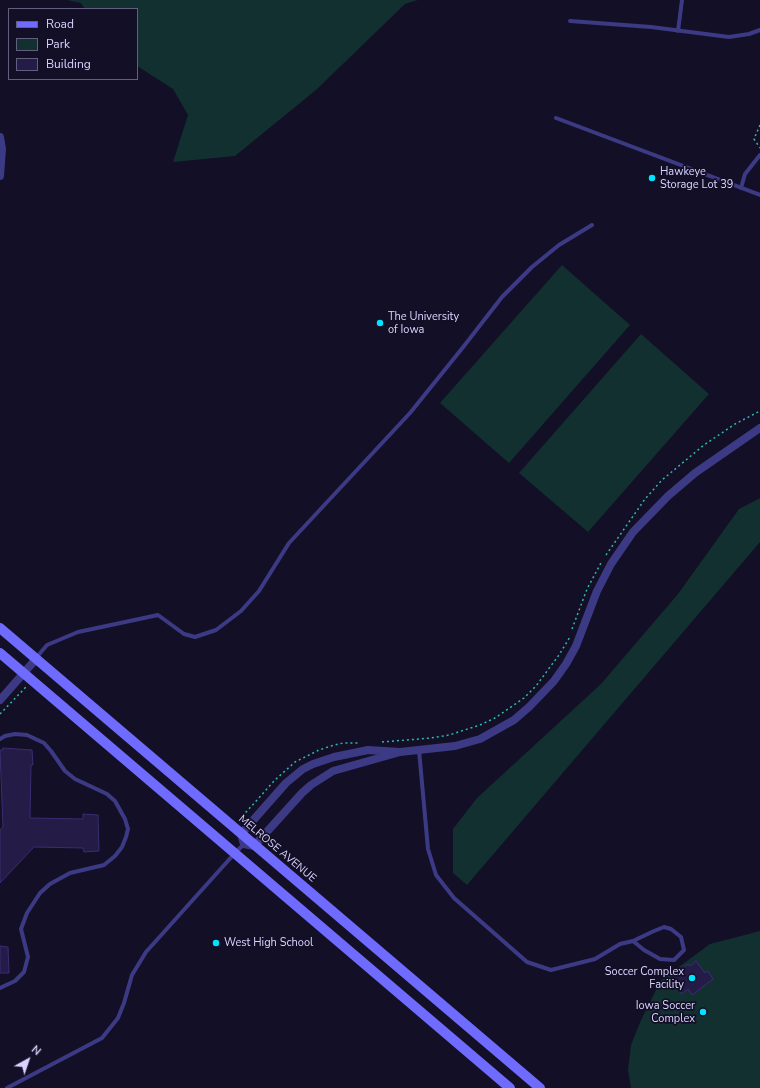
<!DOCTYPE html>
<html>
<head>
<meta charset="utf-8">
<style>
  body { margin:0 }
  #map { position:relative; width:760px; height:1088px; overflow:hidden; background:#130f26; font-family:"Nunito Sans",sans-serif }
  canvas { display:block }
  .legend { position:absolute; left:8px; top:8px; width:130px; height:72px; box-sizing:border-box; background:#130f26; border:1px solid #625e7d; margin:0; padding:5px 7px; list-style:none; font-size:12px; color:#d9d4ff }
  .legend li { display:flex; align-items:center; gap:8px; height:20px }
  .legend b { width:20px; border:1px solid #625e7d }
  .north { position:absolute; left:8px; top:1040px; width:40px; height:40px; -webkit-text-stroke:3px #130f26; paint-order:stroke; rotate:40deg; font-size:11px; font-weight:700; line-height:16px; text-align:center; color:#d9d4ff }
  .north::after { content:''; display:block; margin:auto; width:14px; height:18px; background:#d9d4ff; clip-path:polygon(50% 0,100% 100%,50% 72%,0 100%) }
</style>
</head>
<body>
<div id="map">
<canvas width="760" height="1088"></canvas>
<ul class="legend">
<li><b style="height:5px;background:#6f6bff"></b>Road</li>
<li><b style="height:11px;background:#12302f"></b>Park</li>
<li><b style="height:11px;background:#241b47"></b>Building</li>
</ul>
<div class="north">N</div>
</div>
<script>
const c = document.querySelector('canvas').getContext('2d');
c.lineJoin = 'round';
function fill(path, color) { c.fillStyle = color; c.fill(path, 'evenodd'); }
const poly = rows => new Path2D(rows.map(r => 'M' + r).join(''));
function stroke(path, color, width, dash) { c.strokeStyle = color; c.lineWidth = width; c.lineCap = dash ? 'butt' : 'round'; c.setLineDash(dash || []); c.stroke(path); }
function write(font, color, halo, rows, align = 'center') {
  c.font = font + ' "Nunito Sans",sans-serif'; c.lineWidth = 3.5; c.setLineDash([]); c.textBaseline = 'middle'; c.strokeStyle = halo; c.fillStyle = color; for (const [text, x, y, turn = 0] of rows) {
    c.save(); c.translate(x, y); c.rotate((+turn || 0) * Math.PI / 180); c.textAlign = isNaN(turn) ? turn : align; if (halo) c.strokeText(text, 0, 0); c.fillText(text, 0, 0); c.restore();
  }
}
const green = poly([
  [67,0,418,0,405,4,316,90,235,156,173,162,188,115,173,89,137,66,137,9,85,9,81,3],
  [562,265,630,325,509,463,440,403],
  [641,334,709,394,588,532,519,473],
  [760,498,760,542,467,885,453,873,453,829,477,798,601,684,678,594,739,509],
  [760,931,760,1088,631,1088,628,1070,631,1045,641,1020,661,980,710,944]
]);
const building = poly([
  [3,748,32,750,33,765,31,765,30,818,83,819,83,814,98,815,99,851,84,852,83,848,34,847,0,883,0,830,3,827,0,750,3,750,3,748],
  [0,946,8,947,9,973,0,973,0,946],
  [696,961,705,973,708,971,713,979,692,995,688,989,682,994,670,978,688,964,690,966,696,961]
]);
const path = poly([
  [760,125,754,139,760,148],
  [606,555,645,499,662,480,704,445,735,424,760,411],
  [572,629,587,589,602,561],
  [0,714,26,687],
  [382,742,431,738,449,735,480,725,495,718,524,698,536,686,559,655,570,637],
  [239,820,275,780,295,762,319,750,331,746,343,743,359,743]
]);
const service = poly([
  [570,21,651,27,729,37,749,34,760,30],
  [678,31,682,0],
  [556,118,760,195],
  [741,188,745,174,760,155],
  [36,658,47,645,78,632,158,615,184,634,195,637,216,630,241,611,259,591,289,543,410,413,464,346,502,297,532,267,559,245,592,225],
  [0,739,5,736,15,734,27,735,44,743,51,751,65,771,75,779,107,794,115,801,125,819,128,829,126,837,122,847,115,856,104,865,70,873,50,884,40,893,27,913,21,929,28,957,24,972,15,981,0,988],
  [419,750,428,849,436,875,454,898,527,962,551,970,595,959,620,944,633,941,644,950,660,959,674,960,684,950,681,937,671,929,664,927,654,931,633,941],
  [7,1088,102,1038,118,1018,124,1003,132,975,146,952,235,853,244,844]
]);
const minor = poly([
  [0,137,2,149,0,176],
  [0,700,36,659],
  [400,752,368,750,334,757,313,764,303,769,286,783,241,834,244,844,254,846,302,793,311,785,333,771,400,752,455,746,480,739,514,720,529,707,554,681,566,664,576,646,597,591,611,564,633,532,668,496,695,473,760,428]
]);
const secondary = poly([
  [0,628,540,1088],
  [0,653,510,1088]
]);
const markers = [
  [652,178,4,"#00e5ff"],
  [380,323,4,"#00e5ff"],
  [216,943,4,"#00e5ff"],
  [692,978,4,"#00e5ff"],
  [703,1012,4,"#00e5ff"]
];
const poiNames = [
  ["Hawkeye",660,172],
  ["Storage Lot 39",660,185],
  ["The University",388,317],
  ["of Iowa",388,330],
  ["West High School",224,943],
  ["Soccer Complex",684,972,"right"],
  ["Facility",684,985,"right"],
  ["Iowa Soccer",695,1006,"right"],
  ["Complex",695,1019,"right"]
];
const streetNames = [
  ["MELROSE AVENUE",277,849,40]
];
fill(green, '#12302f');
fill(building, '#241b47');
stroke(building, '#3b2d73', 1);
stroke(path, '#2fb8b0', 1.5, [2, 3]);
stroke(service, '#3d3a85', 4);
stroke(minor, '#3d3a85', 8);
stroke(secondary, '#6f6bff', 10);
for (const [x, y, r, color] of markers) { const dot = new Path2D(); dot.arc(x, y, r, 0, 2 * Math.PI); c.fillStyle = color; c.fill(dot); stroke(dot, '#130f26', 1.5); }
write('11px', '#d9d4ff', '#130f26', poiNames, 'left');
write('11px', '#d9d4ff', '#130f26', streetNames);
</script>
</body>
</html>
